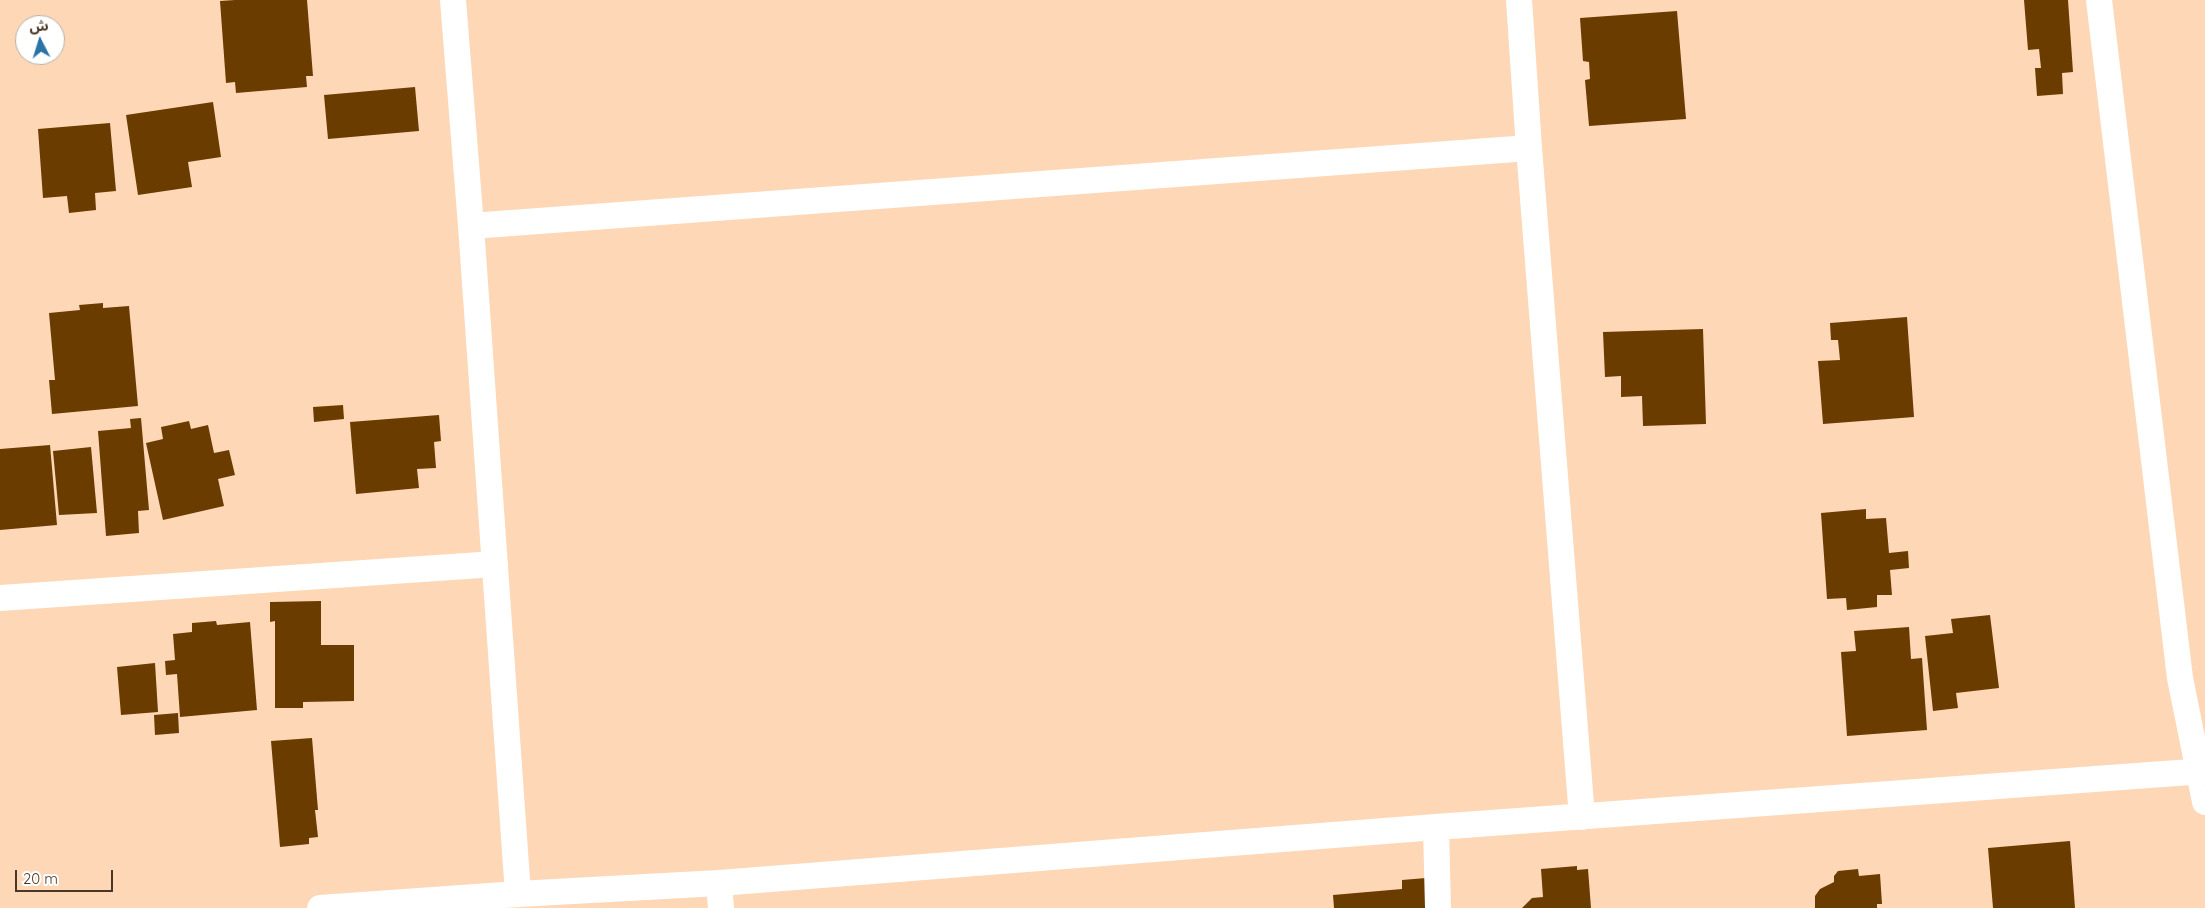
<!DOCTYPE html>
<html>
<head>
<meta charset="utf-8">
<style>
  body { margin:0 }
  #map { position:relative; width:2205px; height:908px; overflow:hidden; background:#fdd7b6; font-family:Quicksand,"Noto Sans Arabic",sans-serif }
  canvas { display:block }
  .north { position:absolute; left:15px; top:15px; width:50px; height:50px; box-sizing:border-box; background:#fff; border:1px solid #b6afa8; border-radius:50%; rotate:355deg; font-size:14px; font-weight:700; line-height:20px; text-align:center; color:#493625 }
  .north::after { content:''; display:block; margin:auto; width:18px; height:22px; background:#2973a6; clip-path:polygon(50% 0,100% 100%,50% 72%,0 100%) }
  .scale { position:absolute; left:15px; top:870px; width:98px; height:22px; box-sizing:border-box; border:2px solid #493625; border-top:0; padding-left:6px; font-size:15px; line-height:18px; white-space:nowrap; color:#493625; -webkit-text-stroke:4px #fff; paint-order:stroke }
</style>
</head>
<body>
<div id="map">
<canvas width="2205" height="908"></canvas>
<div class="north">ش</div>
<div class="scale">20 m</div>
</div>
<script>
const c = document.querySelector('canvas').getContext('2d');
c.lineJoin = 'round';
function fill(path, color) { c.fillStyle = color; c.fill(path, 'evenodd'); }
const poly = rows => new Path2D(rows.map(r => 'M' + r).join(''));
function stroke(path, color, width, dash) { c.strokeStyle = color; c.lineWidth = width; c.lineCap = dash ? 'butt' : 'round'; c.setLineDash(dash || []); c.stroke(path); }
const building = poly([
  [235,0,307,0,313,76,306,76,307,87,236,93,235,82,226,83,220,1],
  [2024,0,2068,0,2073,72,2062,73,2063,94,2037,96,2035,68,2041,68,2039,49,2028,50],
  [1677,11,1686,119,1589,126,1585,80,1590,79,1589,62,1583,61,1580,18],
  [415,87,419,131,328,139,324,95],
  [213,102,221,157,188,162,192,187,138,195,126,115],
  [110,123,116,191,95,193,96,210,69,213,67,196,43,198,38,129],
  [103,303,103,308,129,306,138,406,52,414,49,380,55,380,49,313,80,310,79,305],
  [1907,317,1914,417,1823,424,1818,361,1840,360,1838,340,1831,340,1830,323],
  [1703,329,1706,424,1643,426,1642,396,1621,397,1621,376,1605,377,1603,332],
  [343,405,344,419,314,422,313,407],
  [439,415,441,441,434,442,436,468,417,469,419,488,356,494,350,422],
  [141,418,149,510,138,511,139,533,106,536,98,431,131,428,130,419],
  [189,421,191,429,208,425,214,453,229,450,235,475,218,479,224,506,163,520,146,443,163,439,161,427],
  [50,445,57,525,0,530,0,449],
  [91,447,97,513,59,515,53,451],
  [1866,509,1866,519,1886,518,1889,553,1908,551,1909,568,1890,570,1892,595,1877,595,1877,607,1847,610,1846,598,1827,599,1821,513],
  [321,601,321,645,354,645,354,701,303,702,303,708,275,708,275,621,270,622,270,602],
  [1990,615,1999,688,1956,693,1958,708,1933,711,1925,636,1953,633,1951,619],
  [216,621,217,625,250,622,257,710,180,717,177,674,166,675,165,661,175,660,173,634,192,632,192,623],
  [1909,627,1911,659,1922,658,1927,730,1847,736,1841,652,1856,651,1854,631],
  [155,663,158,712,121,715,117,667],
  [178,713,179,733,155,735,154,715],
  [312,738,318,810,315,810,318,837,309,838,309,844,280,847,271,741],
  [2070,841,2075,908,1993,908,1988,848],
  [1577,866,1577,870,1588,869,1591,908,1522,908,1532,898,1543,897,1541,869],
  [1858,869,1859,876,1880,874,1882,904,1877,904,1877,908,1815,908,1815,896,1820,889,1834,882,1834,876,1838,871],
  [1426,878,1428,908,1334,908,1333,895,1402,889,1402,880]
]);
const street = poly([
  [453,0,471,226,518,894],
  [1519,0,1529,148,1582,817],
  [2099,0,2180,678,2205,802],
  [471,226,1529,148],
  [0,598,495,564],
  [1436,827,1438,908],
  [719,883,721,908],
  [320,908,518,894,719,883,1436,827,2205,771]
]);
fill(building, '#6b3c00');
stroke(street, '#fff', 26);
</script>
</body>
</html>
